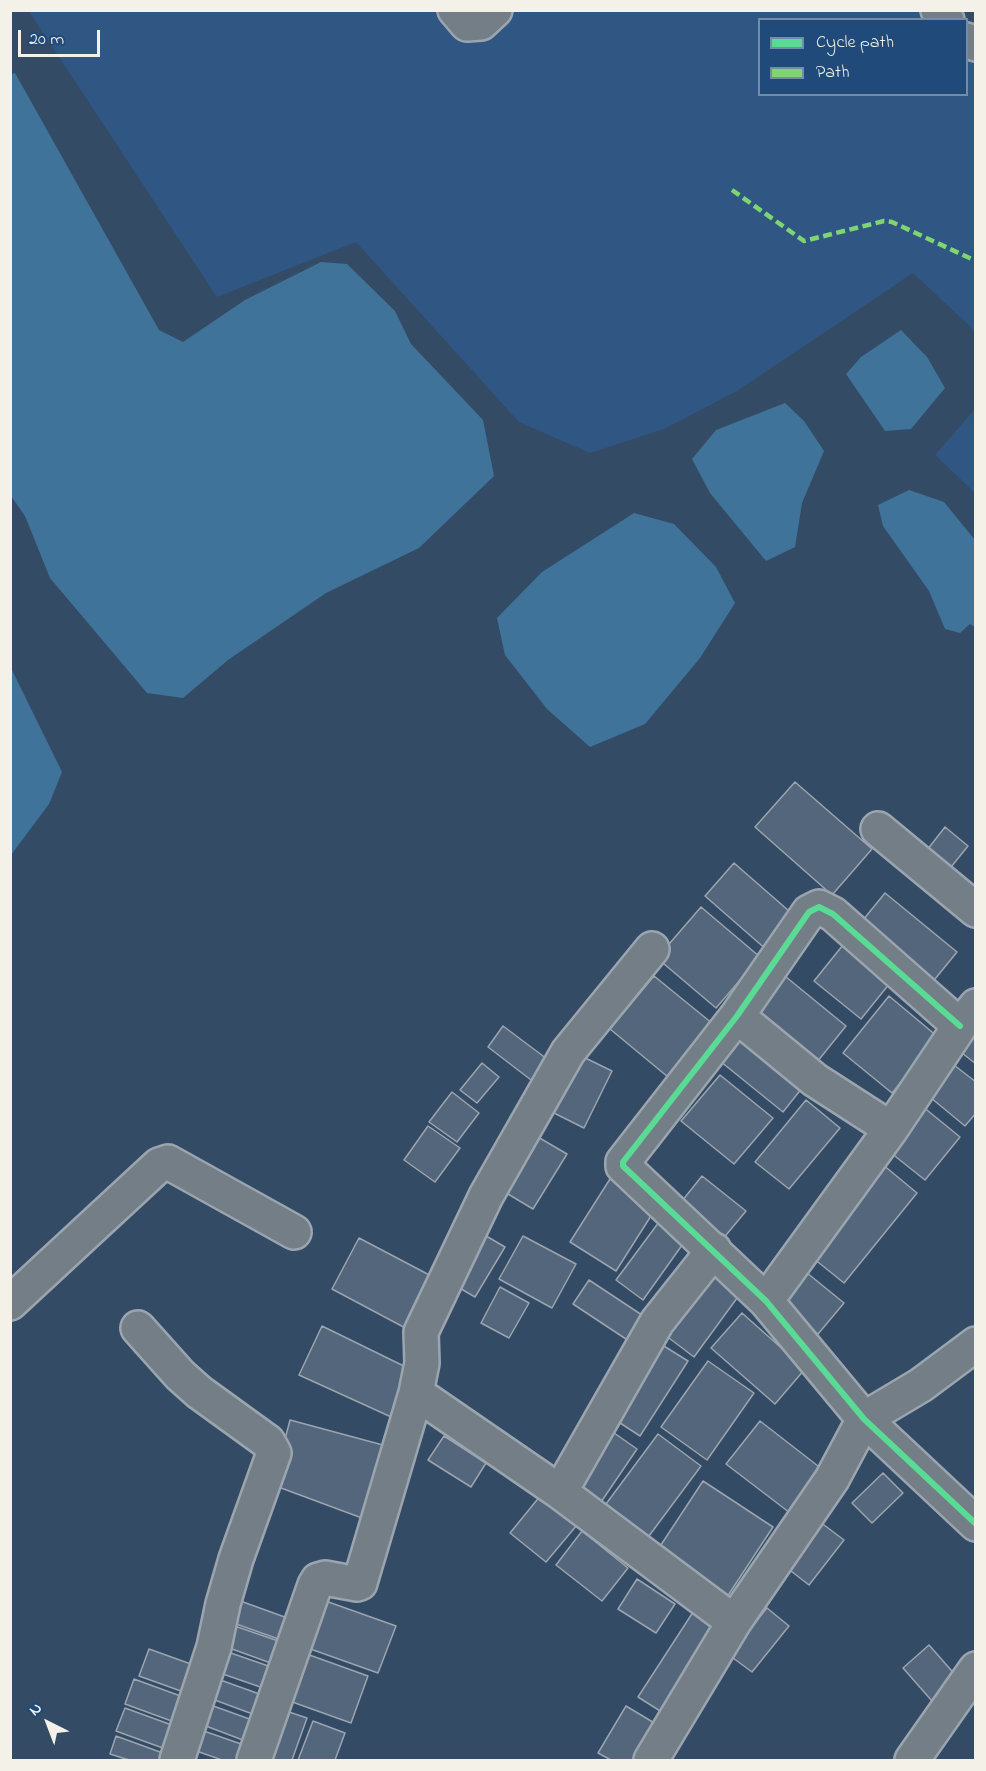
<!DOCTYPE html>
<html>
<head>
<meta charset="utf-8">
<style>
  body { margin:0 }
  #map { position:relative; width:986px; height:1771px; overflow:hidden; background:#344b65; font-family:"Indie Flower",sans-serif }
  canvas { display:block }
  .frame { position:absolute; inset:0; border:12px solid #f4f1e8; pointer-events:none }
  .legend { position:absolute; left:758px; top:18px; width:210px; height:78px; box-sizing:border-box; background:#1f4a7a; border:2px solid #748da6; margin:0; padding:8px 10px; list-style:none; font-size:18px; color:#f4f1e8 }
  .legend li { display:flex; align-items:center; gap:12px; height:30px }
  .legend b { width:30px; border:2px solid #748da6 }
  .north { position:absolute; left:18px; top:1693px; width:60px; height:60px; -webkit-text-stroke:4px #1f4a7a; paint-order:stroke; rotate:318deg; font-size:16px; font-weight:700; line-height:24px; text-align:center; color:#f4f1e8 }
  .north::after { content:''; display:block; margin:auto; width:21px; height:27px; background:#f4f1e8; clip-path:polygon(50% 0,100% 100%,50% 72%,0 100%) }
  .scale { position:absolute; left:18px; top:30px; width:82px; height:27px; box-sizing:border-box; border:3px solid #f4f1e8; border-top:0; padding-left:8px; font-size:18px; line-height:21px; white-space:nowrap; color:#f4f1e8; -webkit-text-stroke:4px #1f4a7a; paint-order:stroke }
</style>
</head>
<body>
<div id="map">
<canvas width="986" height="1771"></canvas>
<div class="frame"></div>
<ul class="legend">
<li><b style="height:8px;background:#5adb95"></b>Cycle path</li>
<li><b style="height:8px;background:#7fd670"></b>Path</li>
</ul>
<div class="north">N</div>
<div class="scale">20 m</div>
</div>
<script>
const c = document.querySelector('canvas').getContext('2d');
c.lineJoin = 'round';
function fill(path, color) { c.fillStyle = color; c.fill(path, 'evenodd'); }
const poly = rows => new Path2D(rows.map(r => 'M' + r).join(''));
function stroke(path, color, width, dash) { c.strokeStyle = color; c.lineWidth = width; c.lineCap = dash ? 'butt' : 'round'; c.setLineDash(dash || []); c.stroke(path); }
const built = poly([
  [35,10,925,11,934,19,760,20,760,94,966,94,967,49,975,52,975,331,913,273,737,391,664,429,590,453,519,422,356,242,217,297,30,13],
  [975,409,975,493,935,455]
]);
const water = poly([
  [15,73,159,330,183,342,245,300,321,262,347,264,395,311,411,344,483,420,494,476,419,548,326,593,228,660,183,698,147,693,50,578,25,516,11,496,10,75],
  [901,330,927,357,945,388,911,429,885,431,846,374,861,357],
  [785,403,804,421,824,451,802,503,795,547,766,561,710,493,692,459,716,430],
  [909,490,944,502,975,540,975,627,970,624,960,633,945,629,929,591,883,526,878,505],
  [634,513,674,524,716,567,735,603,700,658,645,724,590,747,547,709,505,655,497,618,542,572],
  [11,668,62,772,49,804,11,855]
]);
const building = poly([
  [795,782,872,849,832,895,755,827,795,782],
  [945,827,968,846,943,877,920,859,945,827],
  [734,863,797,918,768,951,705,896,734,863],
  [885,893,957,952,926,990,854,931,885,893],
  [701,907,760,957,716,1008,657,958,701,907],
  [843,945,890,983,861,1019,814,981,843,945],
  [780,972,846,1026,813,1067,747,1013,780,972],
  [654,976,713,1024,668,1077,610,1029,654,976],
  [889,996,938,1037,892,1093,843,1053,889,996],
  [976,1019,976,1064,953,1046,976,1019],
  [503,1026,551,1062,535,1083,488,1047,503,1026],
  [738,1027,806,1083,783,1112,715,1057,738,1027],
  [573,1052,612,1071,584,1128,546,1109,573,1052],
  [950,1062,976,1082,976,1113,965,1126,925,1093,950,1062],
  [482,1063,499,1077,477,1103,460,1090,482,1063],
  [720,1075,773,1118,734,1164,681,1121,720,1075],
  [452,1092,479,1113,457,1142,429,1122,452,1092],
  [806,1100,840,1128,789,1189,755,1162,806,1100],
  [922,1106,960,1137,925,1180,886,1149,922,1106],
  [428,1126,460,1148,435,1182,404,1160,428,1126],
  [531,1133,567,1154,533,1209,498,1188,531,1133],
  [882,1164,917,1193,844,1283,808,1254,882,1164],
  [702,1176,746,1211,717,1246,674,1211,702,1176],
  [610,1179,656,1208,616,1271,570,1242,610,1179],
  [659,1222,685,1241,643,1300,616,1280,659,1222],
  [481,1233,505,1247,475,1297,451,1283,481,1233],
  [523,1236,576,1264,552,1308,499,1279,523,1236],
  [359,1238,437,1279,411,1331,332,1289,359,1238],
  [801,1268,844,1303,818,1334,775,1299,801,1268],
  [711,1273,740,1294,694,1357,665,1335,711,1273],
  [589,1280,651,1321,635,1345,573,1304,589,1280],
  [500,1287,529,1303,509,1338,481,1323,500,1287],
  [742,1313,805,1369,775,1404,711,1348,742,1313],
  [322,1326,416,1372,400,1421,299,1375,322,1326],
  [659,1343,688,1361,640,1436,611,1417,659,1343],
  [708,1361,754,1393,707,1460,661,1427,708,1361],
  [290,1420,394,1448,370,1521,273,1485,290,1420],
  [760,1421,827,1473,794,1516,726,1464,760,1421],
  [607,1428,637,1449,597,1508,566,1487,607,1428],
  [658,1434,701,1466,646,1540,603,1508,658,1434],
  [444,1436,486,1463,471,1487,428,1460,444,1436],
  [883,1473,903,1493,872,1523,852,1503,883,1473],
  [703,1481,773,1527,725,1600,655,1554,703,1481],
  [541,1495,577,1525,546,1562,510,1533,541,1495],
  [812,1516,844,1540,809,1585,778,1561,812,1516],
  [582,1531,628,1568,602,1601,556,1565,582,1531],
  [637,1579,675,1604,656,1633,618,1609,637,1579],
  [232,1598,293,1620,284,1641,225,1620,232,1598],
  [320,1599,396,1626,378,1673,302,1646,320,1599],
  [697,1606,726,1625,668,1716,638,1697,697,1606],
  [767,1608,789,1626,752,1672,729,1655,767,1608],
  [229,1624,287,1644,279,1666,221,1645,229,1624],
  [929,1645,958,1678,932,1701,903,1668,929,1645],
  [149,1649,202,1668,192,1695,139,1676,149,1649],
  [225,1651,277,1669,269,1690,217,1672,225,1651],
  [301,1652,368,1676,351,1723,284,1699,301,1652],
  [212,1677,265,1696,258,1716,204,1696,212,1677],
  [134,1679,186,1698,177,1723,125,1704,134,1679],
  [205,1703,255,1721,248,1742,198,1723,205,1703],
  [626,1706,661,1727,640,1760,611,1760,598,1753,626,1706],
  [125,1708,180,1728,171,1751,116,1731,125,1708],
  [283,1710,307,1718,292,1760,265,1760,283,1710],
  [313,1721,345,1733,335,1760,298,1760,313,1721],
  [195,1728,244,1745,238,1760,222,1760,188,1748,195,1728],
  [116,1736,171,1756,170,1760,129,1760,110,1754,116,1736]
]);
const minor = poly([
  [455,10,467,24,481,23,495,10],
  [938,10,947,20],
  [966,40,976,44],
  [878,829,976,910],
  [737,1016,815,1080,891,1129],
  [960,1026,833,914,819,907,809,912,737,1016,623,1162,623,1166,766,1301,864,1419,976,1524],
  [766,1301,891,1129,960,1026,976,1006],
  [10,1303,159,1165,168,1162,294,1232],
  [138,1328,180,1375,199,1392,268,1442,274,1453,236,1559,223,1604,214,1647,177,1760],
  [416,1393,560,1492,734,1622],
  [560,1492,657,1322,714,1250],
  [254,1760,315,1585,318,1580,325,1578,357,1584,360,1583,361,1579,416,1393,422,1363,421,1332,486,1196,568,1052,652,949],
  [651,1760,734,1622,832,1479,864,1419,921,1385,976,1344],
  [912,1760,976,1669]
]);
const quiet = poly([
  [732,190,804,241,884,221,892,222,976,261]
]);
const cycleway = poly([
  [960,1026,833,914,819,907,809,912,737,1016,623,1162,623,1166,766,1301,864,1419,976,1524]
]);
fill(built, '#305683');
fill(water, '#407399');
fill(building, '#54667b');
stroke(building, '#9ba5af', 1.5);
stroke(minor, '#9ba5af', 38);
stroke(minor, '#737e87', 33);
stroke(quiet, '#7fd670', 4.5, [9, 4.5]);
stroke(cycleway, '#5adb95', 6);
</script>
</body>
</html>
